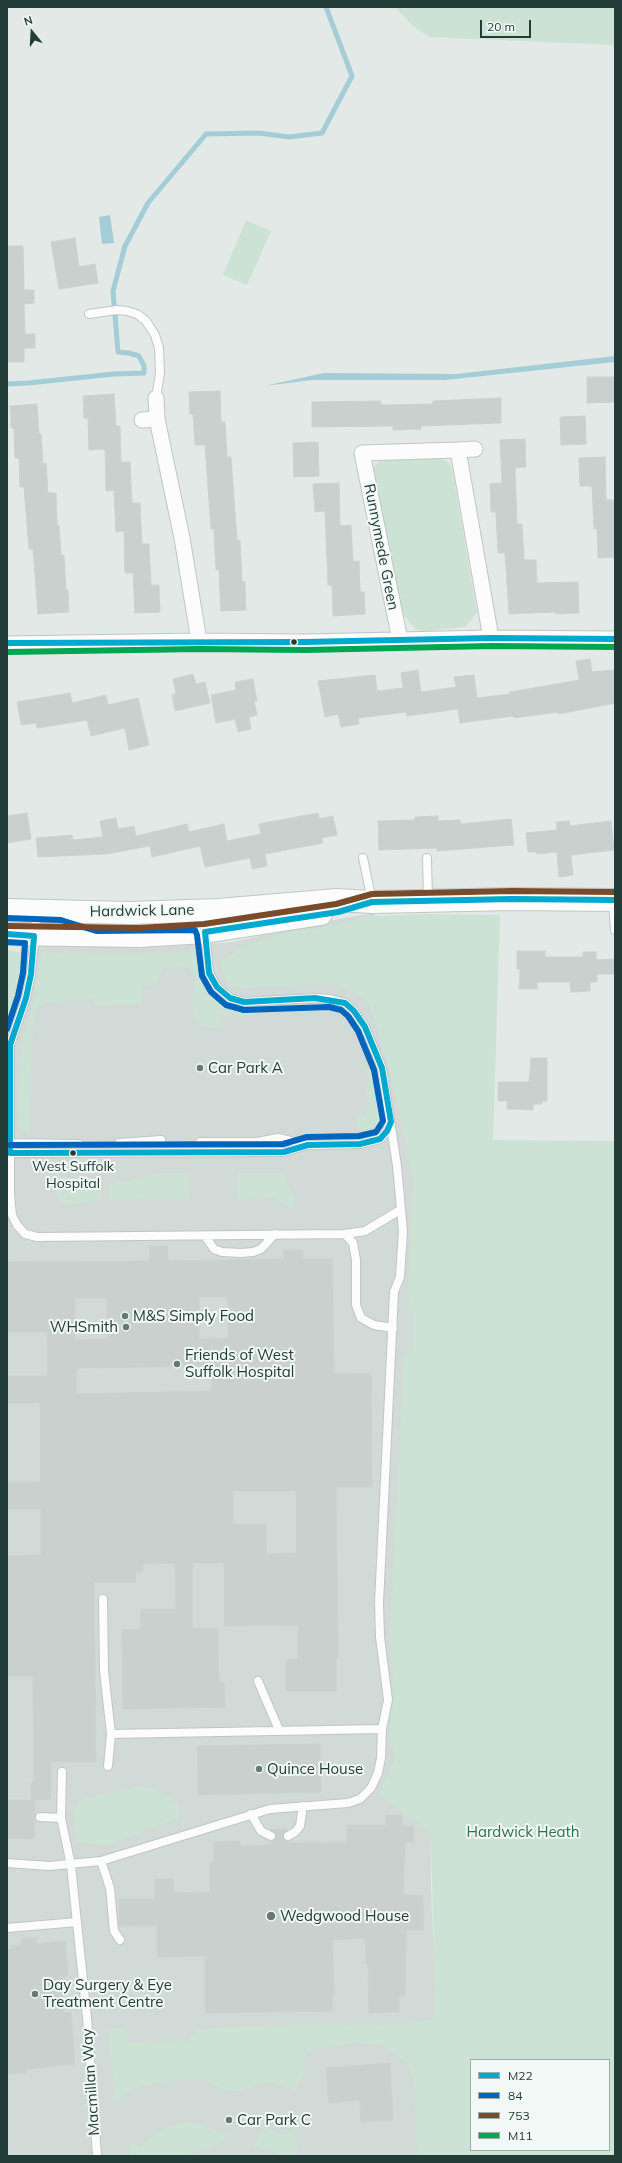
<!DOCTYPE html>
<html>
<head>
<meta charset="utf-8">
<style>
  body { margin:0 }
  #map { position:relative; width:622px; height:2163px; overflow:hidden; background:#e3e9e6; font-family:Mulish,sans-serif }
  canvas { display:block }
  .frame { position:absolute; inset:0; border:8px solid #223c37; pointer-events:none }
  .legend { position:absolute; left:470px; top:2059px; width:140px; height:92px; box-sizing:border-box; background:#f1f8f5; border:1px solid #9eada9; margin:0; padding:5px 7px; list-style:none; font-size:12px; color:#223c37 }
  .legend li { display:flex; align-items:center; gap:8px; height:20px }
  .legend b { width:20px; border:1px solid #9eada9 }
  .north { position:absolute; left:12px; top:12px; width:40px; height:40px; -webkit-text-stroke:3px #f1f8f5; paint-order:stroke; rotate:342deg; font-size:11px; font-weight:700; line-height:16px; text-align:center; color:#223c37 }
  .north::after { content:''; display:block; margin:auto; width:14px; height:18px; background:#223c37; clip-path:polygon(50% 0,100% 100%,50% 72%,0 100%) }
  .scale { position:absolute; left:480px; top:20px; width:51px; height:18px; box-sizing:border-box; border:2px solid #223c37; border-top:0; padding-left:5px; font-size:12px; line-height:14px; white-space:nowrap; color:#223c37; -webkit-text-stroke:3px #f1f8f5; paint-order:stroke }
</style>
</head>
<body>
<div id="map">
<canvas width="622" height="2163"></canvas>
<div class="frame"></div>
<ul class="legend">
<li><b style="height:5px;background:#00a9ce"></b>M22</li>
<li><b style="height:5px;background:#0065bd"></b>84</li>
<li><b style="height:5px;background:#7a4b2a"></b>753</li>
<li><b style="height:5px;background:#00a651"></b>M11</li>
</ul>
<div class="north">N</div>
<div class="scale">20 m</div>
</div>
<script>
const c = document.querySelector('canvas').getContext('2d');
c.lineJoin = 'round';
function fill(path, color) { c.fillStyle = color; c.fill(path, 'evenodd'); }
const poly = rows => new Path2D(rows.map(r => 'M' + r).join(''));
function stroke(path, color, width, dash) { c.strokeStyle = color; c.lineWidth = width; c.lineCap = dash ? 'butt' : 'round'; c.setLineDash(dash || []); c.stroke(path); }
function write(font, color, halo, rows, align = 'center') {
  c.font = font + ' Mulish,sans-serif'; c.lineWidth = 4; c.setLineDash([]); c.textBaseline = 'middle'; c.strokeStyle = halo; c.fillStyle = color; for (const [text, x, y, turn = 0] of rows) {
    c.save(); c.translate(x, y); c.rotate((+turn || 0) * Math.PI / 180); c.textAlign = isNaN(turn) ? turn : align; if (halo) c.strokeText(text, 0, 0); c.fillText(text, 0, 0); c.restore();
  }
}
const built = poly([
  [374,913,417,1094,435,1400,431,1886,442,2156,7,2156,7,950,19,952,43,946,194,945,232,942,317,923]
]);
const green = poly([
  [395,7,615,7,615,45,430,37,414,27],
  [246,220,271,231,247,285,223,275],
  [437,458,447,461,452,468,477,613,465,627,424,631,415,629,401,611,373,474,375,464,384,460],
  [425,914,500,915,493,1140,615,1141,615,2156,418,2156,414,2082,408,2064,381,2044,350,2043,306,2051,305,2073,295,2090,272,2082,240,2091,226,2091,208,2081,184,2079,152,2084,131,2090,115,2102,108,2029,126,2028,128,2043,187,2041,197,2029,328,2024,384,2025,432,2020,435,2010,431,1832,378,1795,395,1758,389,1732,394,1699,390,1637,404,1353,413,1352,414,1313,408,1312,413,1179,392,1080,376,1025,367,1000,335,984,242,988,231,986,225,979,220,962,245,946,289,932,326,927,370,916],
  [471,2060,609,2060,609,2150,471,2150],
  [7,951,19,952,24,959,25,973,21,994,14,1012,7,1020],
  [41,952,116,954,194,952,200,971,212,992,219,998,232,1007,258,1010,256,1016,220,1015,220,1028,200,1027,192,1012,195,977,189,967,163,969,156,984,142,985,141,1004,95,1005,92,999,47,1003,37,1008,33,1024,29,1136,18,1125,21,1046,33,1006],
  [364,1062,374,1076,382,1126,366,1131,358,1129,356,1115,366,1115,368,1077,366,1068,359,1065],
  [159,1173,184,1173,188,1176,189,1199,109,1200,109,1185],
  [237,1173,284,1173,285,1181,295,1197,293,1210,273,1197,238,1199],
  [52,1174,101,1185,101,1200,66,1205,59,1200,55,1193],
  [138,1787,155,1789,179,1804,178,1818,108,1845,77,1842,74,1819,77,1803,86,1798],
  [182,2123,199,2124,228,2134,221,2142,209,2149,182,2156,131,2156,129,2149,131,2141,141,2147,151,2136,167,2127],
  [262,2126,287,2136,293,2127,297,2146,295,2156,276,2156,277,2152,253,2147]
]);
const water = poly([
  [110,215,114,243,102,244,99,217],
  [615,356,615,362,445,380,312,380,264,386,324,373,456,374]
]);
const stream = poly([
  [7,384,28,383,114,374,144,373,144,366,139,356,129,353,118,352,113,291,125,246,148,203,206,134,259,133,289,137,322,133,352,76,326,7]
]);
const building = poly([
  [75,238,79,267,95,264,98,283,59,289,51,242,75,238],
  [7,246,23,246,24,290,34,290,34,303,24,304,25,334,35,334,35,348,24,348,24,362,7,362,7,246],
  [587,377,615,377,615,402,587,403,587,377],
  [220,391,221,422,225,422,227,457,231,457,237,541,240,540,242,582,245,582,246,610,221,611,219,569,216,570,214,529,211,529,205,445,195,445,193,414,190,414,189,392,220,391],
  [114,394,116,426,120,426,121,462,130,462,132,503,140,503,142,544,149,544,151,585,159,585,160,612,135,613,133,573,125,573,124,531,116,532,114,490,106,491,105,449,89,450,88,418,84,418,83,396,114,394],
  [501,398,501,423,421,426,421,429,393,430,393,426,312,427,312,402,381,401,381,405,433,404,433,401,501,398],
  [37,404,39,434,41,434,43,464,46,463,48,493,56,493,57,525,59,525,61,556,64,555,66,590,68,590,69,612,38,614,33,549,29,549,24,487,20,487,19,458,15,458,14,428,11,428,10,406,37,404],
  [585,416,586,444,561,445,560,417,585,416],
  [525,439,526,467,515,468,517,524,522,524,524,560,536,560,537,583,578,582,579,613,556,614,556,612,509,614,505,553,498,553,496,512,491,512,490,484,502,483,500,440,525,439],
  [318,442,319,476,294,477,293,443,318,442],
  [605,457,606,500,615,500,615,557,598,558,597,529,594,529,592,486,580,486,579,458,605,457],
  [339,483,340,526,351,525,353,562,359,561,360,592,364,592,365,614,333,616,332,585,328,585,325,511,315,512,313,484,339,483],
  [590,659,592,672,615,670,615,703,559,714,558,712,514,718,514,716,460,723,458,709,407,716,406,712,358,718,359,724,341,727,338,714,325,717,318,681,375,675,377,691,403,688,401,673,418,670,421,692,456,687,454,677,474,675,477,698,510,694,510,692,579,680,576,661,590,659],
  [193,674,196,684,205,682,210,703,175,711,172,695,176,694,173,679,193,674],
  [253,679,257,701,254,701,257,715,249,717,251,729,238,732,235,719,216,723,211,695,236,690,235,682,253,679],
  [70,693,72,703,106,695,108,705,138,698,149,745,129,750,125,728,91,736,87,720,37,728,36,723,21,725,17,702,70,693],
  [27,813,31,839,7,843,7,816,27,813],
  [318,813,319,819,333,816,337,835,322,838,323,843,265,854,267,866,252,869,250,858,205,867,200,846,152,857,150,846,106,854,38,857,36,838,72,835,73,840,103,837,100,821,116,818,118,829,134,826,136,836,187,824,189,832,224,824,227,841,261,834,259,824,318,813],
  [438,816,438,821,460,820,460,824,511,819,514,845,437,851,437,848,379,850,378,821,415,820,415,817,438,816],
  [569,821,570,826,611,821,614,850,571,855,573,875,559,877,557,852,537,854,537,852,528,852,526,833,557,830,556,822,569,821],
  [517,951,545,951,545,957,583,957,583,952,596,952,596,960,615,959,615,974,597,974,597,982,590,982,590,991,571,992,570,982,537,982,537,989,519,989,520,969,517,969,517,951],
  [531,1058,547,1058,547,1101,542,1101,542,1104,533,1104,533,1110,507,1109,507,1101,498,1101,498,1082,529,1082,531,1058],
  [149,1246,167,1246,168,1261,284,1259,284,1250,302,1250,303,1259,332,1259,334,1374,371,1373,372,1487,336,1487,338,1657,336,1657,336,1691,286,1691,286,1660,298,1659,298,1625,224,1626,224,1563,192,1563,192,1628,218,1628,219,1683,224,1682,225,1707,123,1709,122,1630,140,1629,141,1609,176,1609,175,1563,143,1564,143,1572,136,1572,136,1582,94,1582,96,1762,51,1762,51,1799,31,1800,31,1782,34,1782,33,1676,7,1676,7,1556,41,1555,41,1509,7,1509,7,1482,40,1482,40,1403,7,1403,7,1376,48,1376,47,1332,7,1332,7,1262,150,1261,149,1246],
  [199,1297,228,1297,228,1338,199,1339,199,1297],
  [75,1298,107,1298,108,1339,75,1340,75,1298],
  [212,1366,212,1391,76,1394,76,1368,212,1366],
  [233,1491,296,1491,296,1553,267,1554,266,1524,233,1524,233,1491],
  [320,1744,321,1792,198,1795,197,1746,320,1744],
  [8,1800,35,1800,34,1839,8,1838,8,1800],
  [386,1815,402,1815,402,1826,413,1826,414,1842,405,1842,403,1895,423,1895,424,1930,406,1930,405,1996,399,1996,399,2012,369,2013,368,1964,366,1964,365,1938,332,1940,334,1993,332,1993,332,2011,205,2013,205,1956,157,1957,157,1925,119,1926,119,1899,155,1899,155,1879,173,1879,174,1893,210,1892,210,1862,214,1862,214,1842,240,1841,240,1846,271,1845,271,1841,274,1840,276,1836,270,1829,288,1829,283,1836,288,1843,347,1842,347,1825,386,1825,386,1815],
  [36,1938,36,1944,65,1941,68,1976,61,1977,64,2013,71,2012,75,2064,27,2069,27,2073,7,2074,7,1949,11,1949,11,1946,21,1945,21,1939,36,1938],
  [390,2063,393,2120,361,2122,360,2100,329,2103,326,2068,390,2063]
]);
const lane = poly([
  [89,314,117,310,127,311,137,314,146,321,155,335,159,348,160,373,156,398],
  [363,858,372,901],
  [427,858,428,899],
  [613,900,615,930],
  [41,913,36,919,31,974,26,998,10,1045,10,1196,12,1215,17,1225,25,1234,37,1237,345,1234,365,1231,400,1210],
  [200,1142,257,1142,278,1138,308,1145,360,1144,380,1139,387,1131,390,1123],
  [10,1143,79,1144],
  [119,1143,161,1140],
  [10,1153,284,1152,308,1145],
  [345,1234,353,1243,356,1260,356,1305,361,1318,374,1325,393,1328],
  [205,1236,214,1249,222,1252,241,1253,253,1252,261,1249,275,1234],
  [103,1599,104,1671,111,1734,108,1766],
  [258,1681,279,1730],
  [111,1734,382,1729],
  [62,1772,61,1818,71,1865,75,1904,87,2018,97,2156],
  [251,1814,261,1831,271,1836],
  [40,1817,61,1818],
  [288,1836,295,1832,300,1826,303,1806],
  [101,1861,110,1888,114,1931,120,1940],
  [7,1863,49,1866,101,1861,270,1809,348,1803,360,1799,371,1788,378,1773,381,1758,382,1729,388,1700,380,1637,379,1603,394,1292,400,1277,403,1231,397,1166,382,1068,365,1027,354,1011,345,1003,330,999,315,998,244,1002,230,998,217,987,209,973,205,932],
  [7,1928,77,1922]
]);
const street = poly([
  [156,398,157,419,182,538,199,641],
  [142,420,157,419],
  [458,450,475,449],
  [400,640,362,453,458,450,491,638],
  [7,644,199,641,305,642,491,638,615,639]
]);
const secondary = poly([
  [7,910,130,913,218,910,337,900,372,902,512,899,615,900],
  [7,934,139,936,205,932,321,914]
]);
const bus1 = poly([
  [7,643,305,642,491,638,615,639],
  [7,934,34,936,31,974,26,998,10,1045,10,1153,284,1152,308,1145,360,1144,380,1139,387,1131,391,1122,382,1068,365,1027,354,1011,345,1003,315,998,244,1002,230,998,217,987,209,973,205,932,338,912,372,902,512,899,615,900]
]);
const bus2 = poly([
  [7,918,61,920,96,931,195,930,197,935,202,976,211,992,226,1005,244,1010,329,1007,341,1010,348,1016,358,1031,374,1070,383,1121,376,1132,359,1136,307,1137,283,1144,10,1145],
  [7,942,25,943,23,973,18,996,7,1029]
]);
const bus3 = poly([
  [7,926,139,928,204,924,336,904,372,894,512,891,615,892]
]);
const bus4 = poly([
  [7,652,199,649,305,650,491,646,615,647]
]);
const markers = [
  [294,642,3.5,"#223c37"],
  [200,1068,4,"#667974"],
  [73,1153,3.5,"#223c37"],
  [125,1316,4,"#667974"],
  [126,1327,4,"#667974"],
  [177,1364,4,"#667974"],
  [259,1769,4,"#667974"],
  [271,1916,5,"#667974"],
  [35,1994,4,"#667974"],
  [229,2120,4,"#667974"]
];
const busNames = [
  ["West Suffolk",73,1167],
  ["Hospital",73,1184]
];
const streetNames = [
  ["Runnymede Green",381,547,79],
  ["Hardwick Lane",142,911,-1],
  ["Macmillan Way",91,2082,-94]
];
const poiNames = [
  ["Car Park A",208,1068],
  ["M&S Simply Food",133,1316],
  ["WHSmith",118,1327,"right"],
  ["Friends of West",185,1355],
  ["Suffolk Hospital",185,1372],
  ["Quince House",267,1769],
  ["Wedgwood House",280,1916],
  ["Day Surgery & Eye",43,1985],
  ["Treatment Centre",43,2002],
  ["Car Park C",237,2120]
];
const parkNames = [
  ["Hardwick Heath",523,1832]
];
fill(built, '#d1dad7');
fill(green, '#cce2d4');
fill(water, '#a4cdd7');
stroke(stream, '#a4cdd7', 5);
fill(building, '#cad0ce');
stroke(building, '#ccd2cf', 1);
stroke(lane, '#c0c6c4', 10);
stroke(street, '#c0c6c4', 17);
stroke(secondary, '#bfc7c4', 24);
stroke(lane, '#fbfcfb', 8);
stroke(street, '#fbfcfb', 15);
stroke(secondary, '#fbfcfb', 22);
stroke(bus1, '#00a9ce', 6);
stroke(bus2, '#0065bd', 6);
stroke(bus3, '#7a4b2a', 6);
stroke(bus4, '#00a651', 6);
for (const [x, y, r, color] of markers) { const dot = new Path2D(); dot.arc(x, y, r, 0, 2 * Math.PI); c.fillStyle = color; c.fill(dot); stroke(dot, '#f1f8f5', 1.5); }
write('14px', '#223c37', '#f1f8f5', busNames);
write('15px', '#223c37', '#f1f8f5', streetNames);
write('15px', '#223c37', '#f1f8f5', poiNames, 'left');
write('15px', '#2c724c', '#f1f8f5', parkNames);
</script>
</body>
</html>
